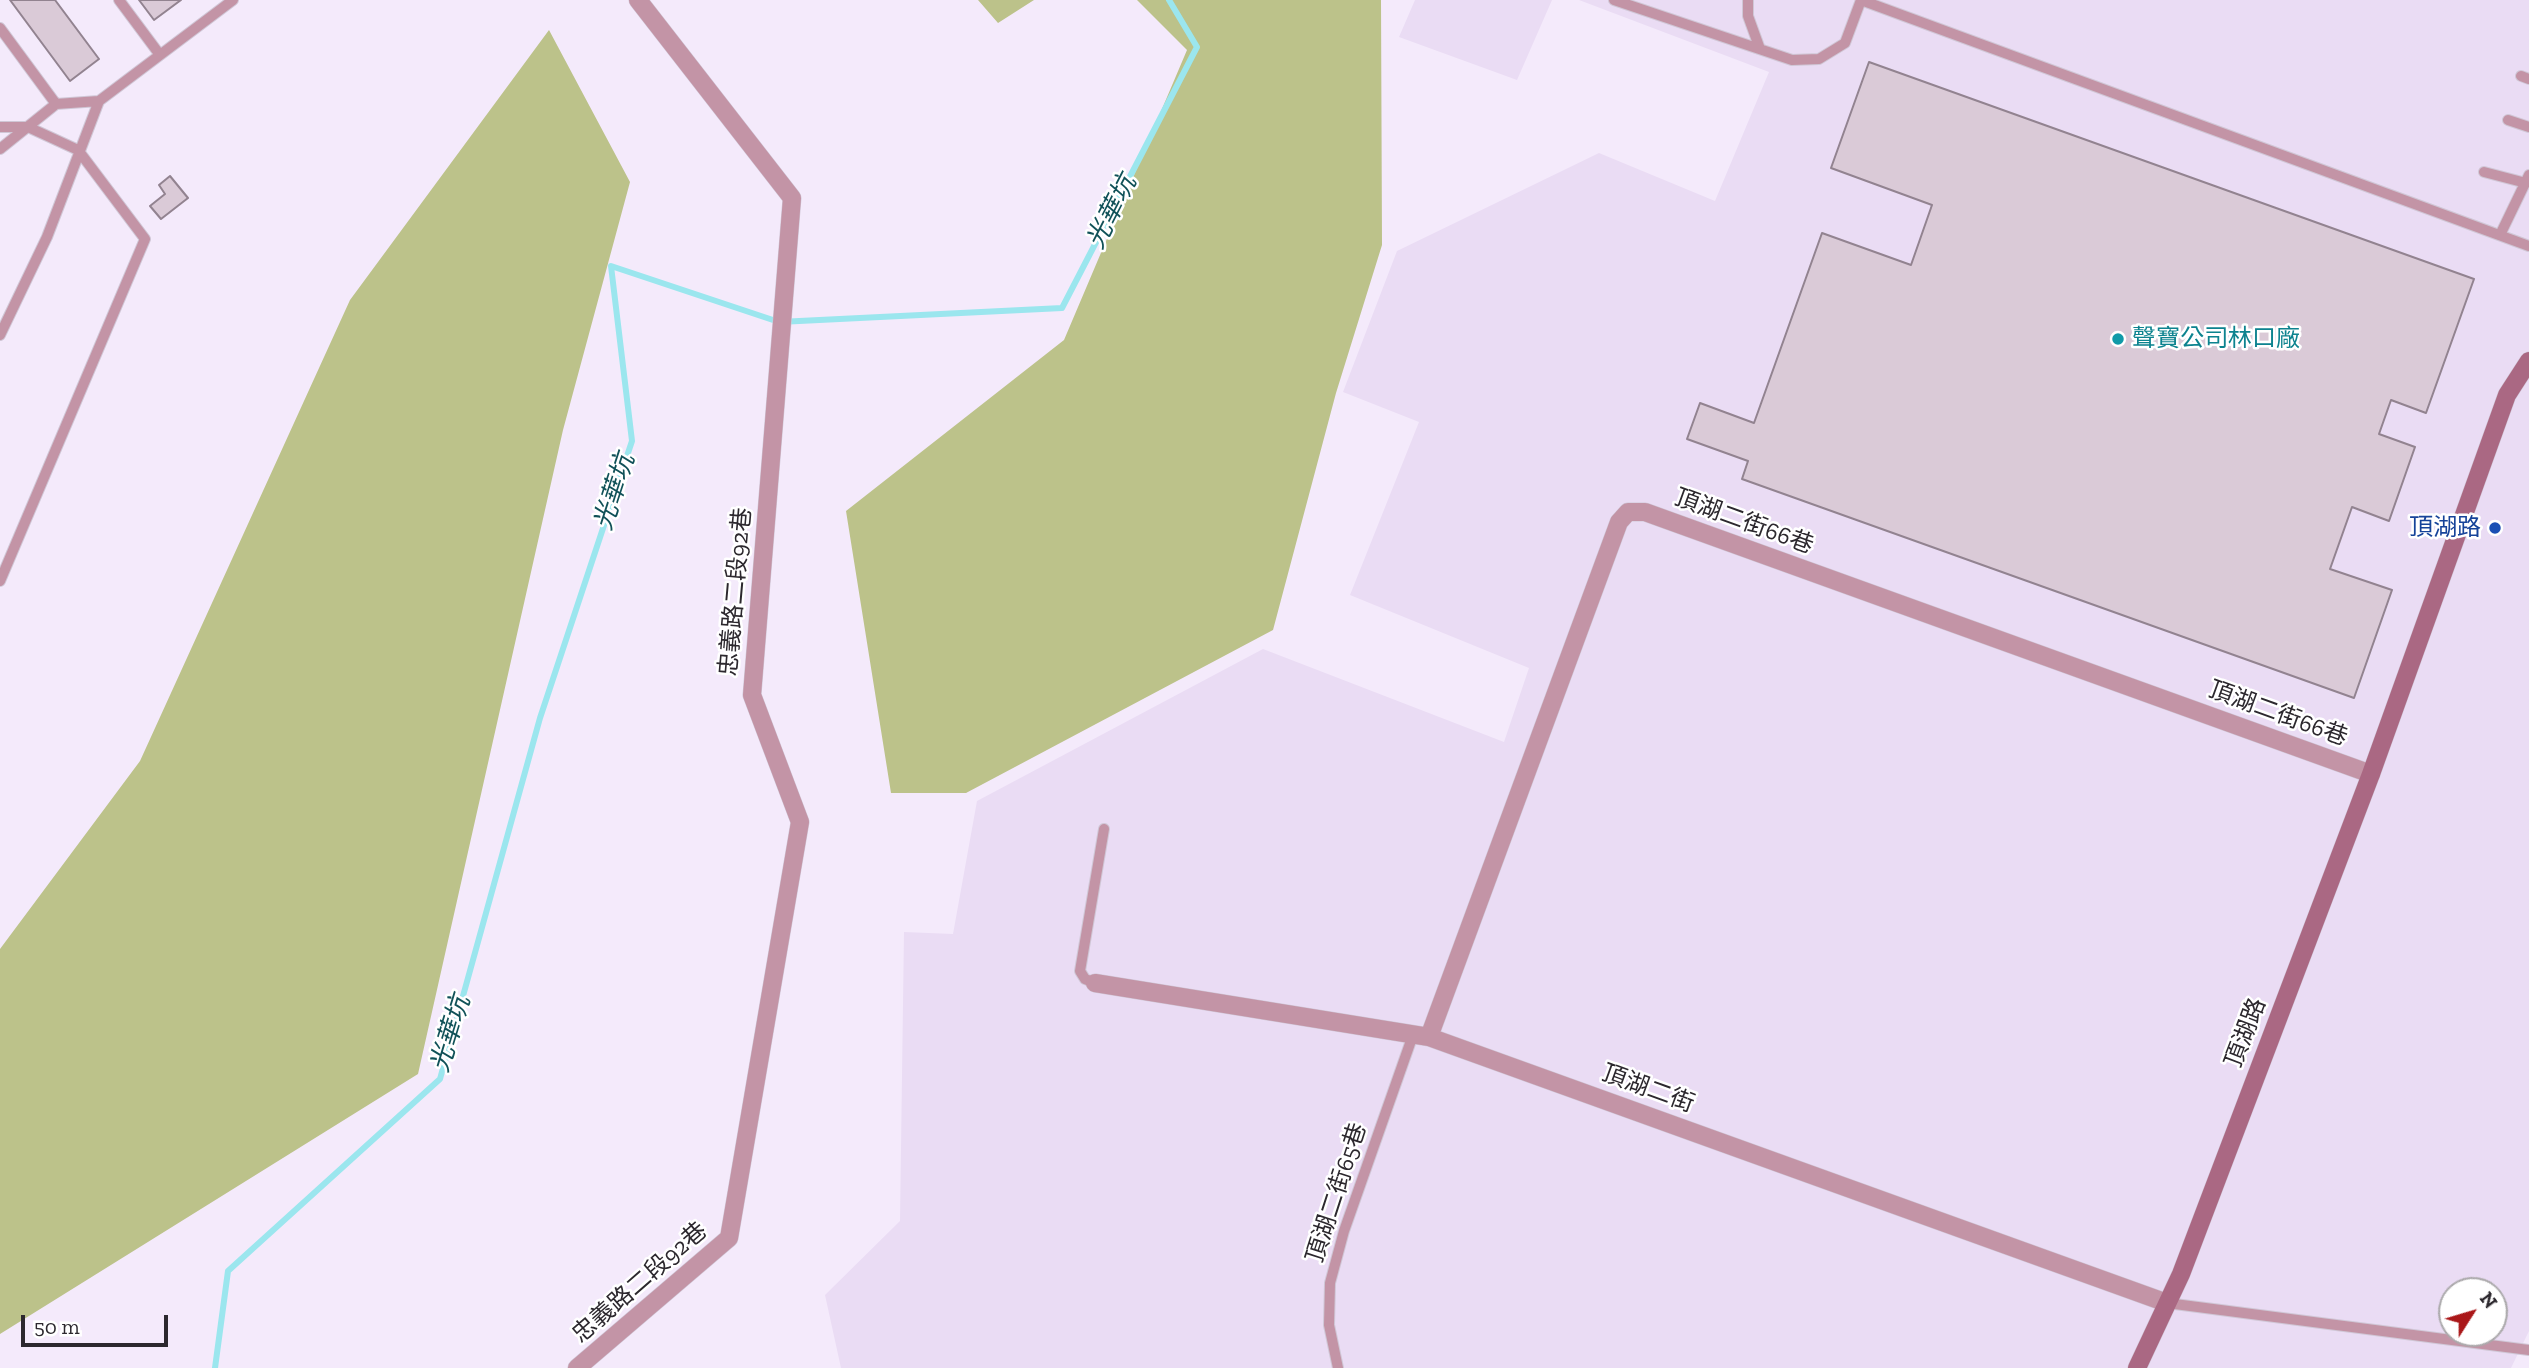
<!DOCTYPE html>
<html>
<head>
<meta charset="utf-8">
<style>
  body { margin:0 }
  #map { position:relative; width:2529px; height:1368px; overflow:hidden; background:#f4eafb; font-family:"Zilla Slab",serif }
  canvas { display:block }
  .north { position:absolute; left:2438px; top:1277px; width:70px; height:70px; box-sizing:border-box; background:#fff; border:2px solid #aba9ab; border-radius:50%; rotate:53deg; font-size:19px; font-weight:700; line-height:28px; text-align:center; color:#2c282e }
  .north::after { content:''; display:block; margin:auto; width:24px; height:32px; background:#aa1719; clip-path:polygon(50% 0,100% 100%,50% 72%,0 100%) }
  .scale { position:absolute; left:21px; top:1315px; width:147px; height:32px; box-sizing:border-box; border:4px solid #2c282e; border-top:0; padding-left:9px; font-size:21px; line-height:24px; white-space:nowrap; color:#2c282e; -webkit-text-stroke:5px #fff; paint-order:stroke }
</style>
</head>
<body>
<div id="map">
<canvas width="2529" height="1368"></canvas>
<div class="north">N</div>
<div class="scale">50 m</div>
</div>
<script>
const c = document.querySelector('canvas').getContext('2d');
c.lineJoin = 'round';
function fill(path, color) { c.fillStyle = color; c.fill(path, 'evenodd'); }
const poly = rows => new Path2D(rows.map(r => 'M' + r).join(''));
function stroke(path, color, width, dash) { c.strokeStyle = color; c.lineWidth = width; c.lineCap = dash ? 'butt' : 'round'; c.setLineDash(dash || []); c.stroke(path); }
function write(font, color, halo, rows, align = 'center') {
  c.font = font + ' "Zilla Slab","Noto Sans TC",serif'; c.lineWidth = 5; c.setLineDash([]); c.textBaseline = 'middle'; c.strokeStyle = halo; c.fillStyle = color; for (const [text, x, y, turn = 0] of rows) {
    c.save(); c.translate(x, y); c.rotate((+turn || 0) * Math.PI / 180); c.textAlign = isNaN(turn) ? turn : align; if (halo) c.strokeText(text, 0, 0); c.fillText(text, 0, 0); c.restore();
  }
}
const built = poly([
  [1415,0,1552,0,1517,80,1399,37],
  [1579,0,2529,0,2529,1331,2511,1368,841,1368,825,1295,900,1221,904,932,953,934,977,801,1263,649,1504,742,1529,668,1350,595,1419,422,1343,392,1397,251,1599,153,1715,201,1769,72],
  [2452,1291,2494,1291,2494,1333,2452,1333]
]);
const forest = poly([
  [978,0,1034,0,998,23],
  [1137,0,1381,0,1382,245,1336,393,1273,630,966,793,891,793,846,511,1064,340,1187,50],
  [549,30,630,182,563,430,418,1074,0,1334,0,949,140,761,350,300]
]);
const stream = poly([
  [215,1368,228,1271,440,1079,540,718,632,441,611,266,779,322,1062,308,1197,47,1169,0]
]);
const building = poly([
  [10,0,55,0,99,59,70,81,10,0],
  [139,0,181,0,154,20,139,0],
  [1869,62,2474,279,2426,413,2391,400,2379,434,2415,447,2389,521,2352,507,2330,569,2392,590,2354,698,1742,479,1748,461,1687,439,1700,403,1754,423,1822,233,1911,265,1932,205,1831,168,1869,62],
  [170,176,188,198,161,219,150,206,165,194,159,185,170,176]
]);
const lane = poly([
  [119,0,160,55],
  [1614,0,1792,60,1819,59,1845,43,1861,0],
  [1748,0,1748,16,1760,49],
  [1861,0,2529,246],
  [0,28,56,104,99,101,233,0],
  [2521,76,2529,79],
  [2508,120,2529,127],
  [0,127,28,127,78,150,145,239,0,581],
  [0,149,56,104],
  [2484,172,2526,183],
  [2500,235,2529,175],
  [0,335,47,237,99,101],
  [1095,983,1085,979,1080,971,1104,829],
  [2167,1303,2529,1350],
  [1338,1368,1329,1325,1330,1283,1344,1231,1413,1035]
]);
const street = poly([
  [1095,983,1429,1037,2167,1303],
  [1429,1037,1619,522,1628,512,1645,512,2371,774],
  [577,1368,729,1238,800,822,752,695,792,198,638,0]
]);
const secondary = poly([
  [2137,1368,2181,1274,2371,774,2507,395,2529,361]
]);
const markers = [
  [2118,339,7,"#0f9aa8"],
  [2495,528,7,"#1a4fb4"]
];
const cultureNames = [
  ["聲寶公司林口廠",2132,339]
];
const streetNames = [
  ["頂湖二街66巷",1744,522,20],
  ["忠義路二段92巷",736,592,-85],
  ["頂湖二街66巷",2278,714,20],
  ["頂湖路",2246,1033,-69],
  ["頂湖二街",1648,1089,20],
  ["頂湖二街65巷",1337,1193,-72],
  ["忠義路二段92巷",640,1283,-41]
];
const transitNames = [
  ["頂湖路",2481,528]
];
const waterNames = [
  ["光華坑",1112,212,-63],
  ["光華坑",615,492,-72],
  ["光華坑",451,1034,-73]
];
fill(built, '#eadcf4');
fill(forest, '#bcc28a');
stroke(stream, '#9be6ee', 6);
fill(building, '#dacad7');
stroke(building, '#928390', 2);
stroke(lane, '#d0c7d6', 12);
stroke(street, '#d0c7d6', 19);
stroke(secondary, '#d0c7d6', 19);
stroke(lane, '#c394a6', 10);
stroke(street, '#c394a6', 18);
stroke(secondary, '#aa6883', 18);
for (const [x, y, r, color] of markers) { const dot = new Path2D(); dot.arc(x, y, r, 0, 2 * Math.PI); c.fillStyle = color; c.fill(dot); stroke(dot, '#fff', 2.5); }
write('24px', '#0d838f', '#fff', cultureNames, 'left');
write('24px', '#2c282e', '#fff', streetNames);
write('24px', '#164399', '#fff', transitNames, 'right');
write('italic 26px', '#105158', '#fff', waterNames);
</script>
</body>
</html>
